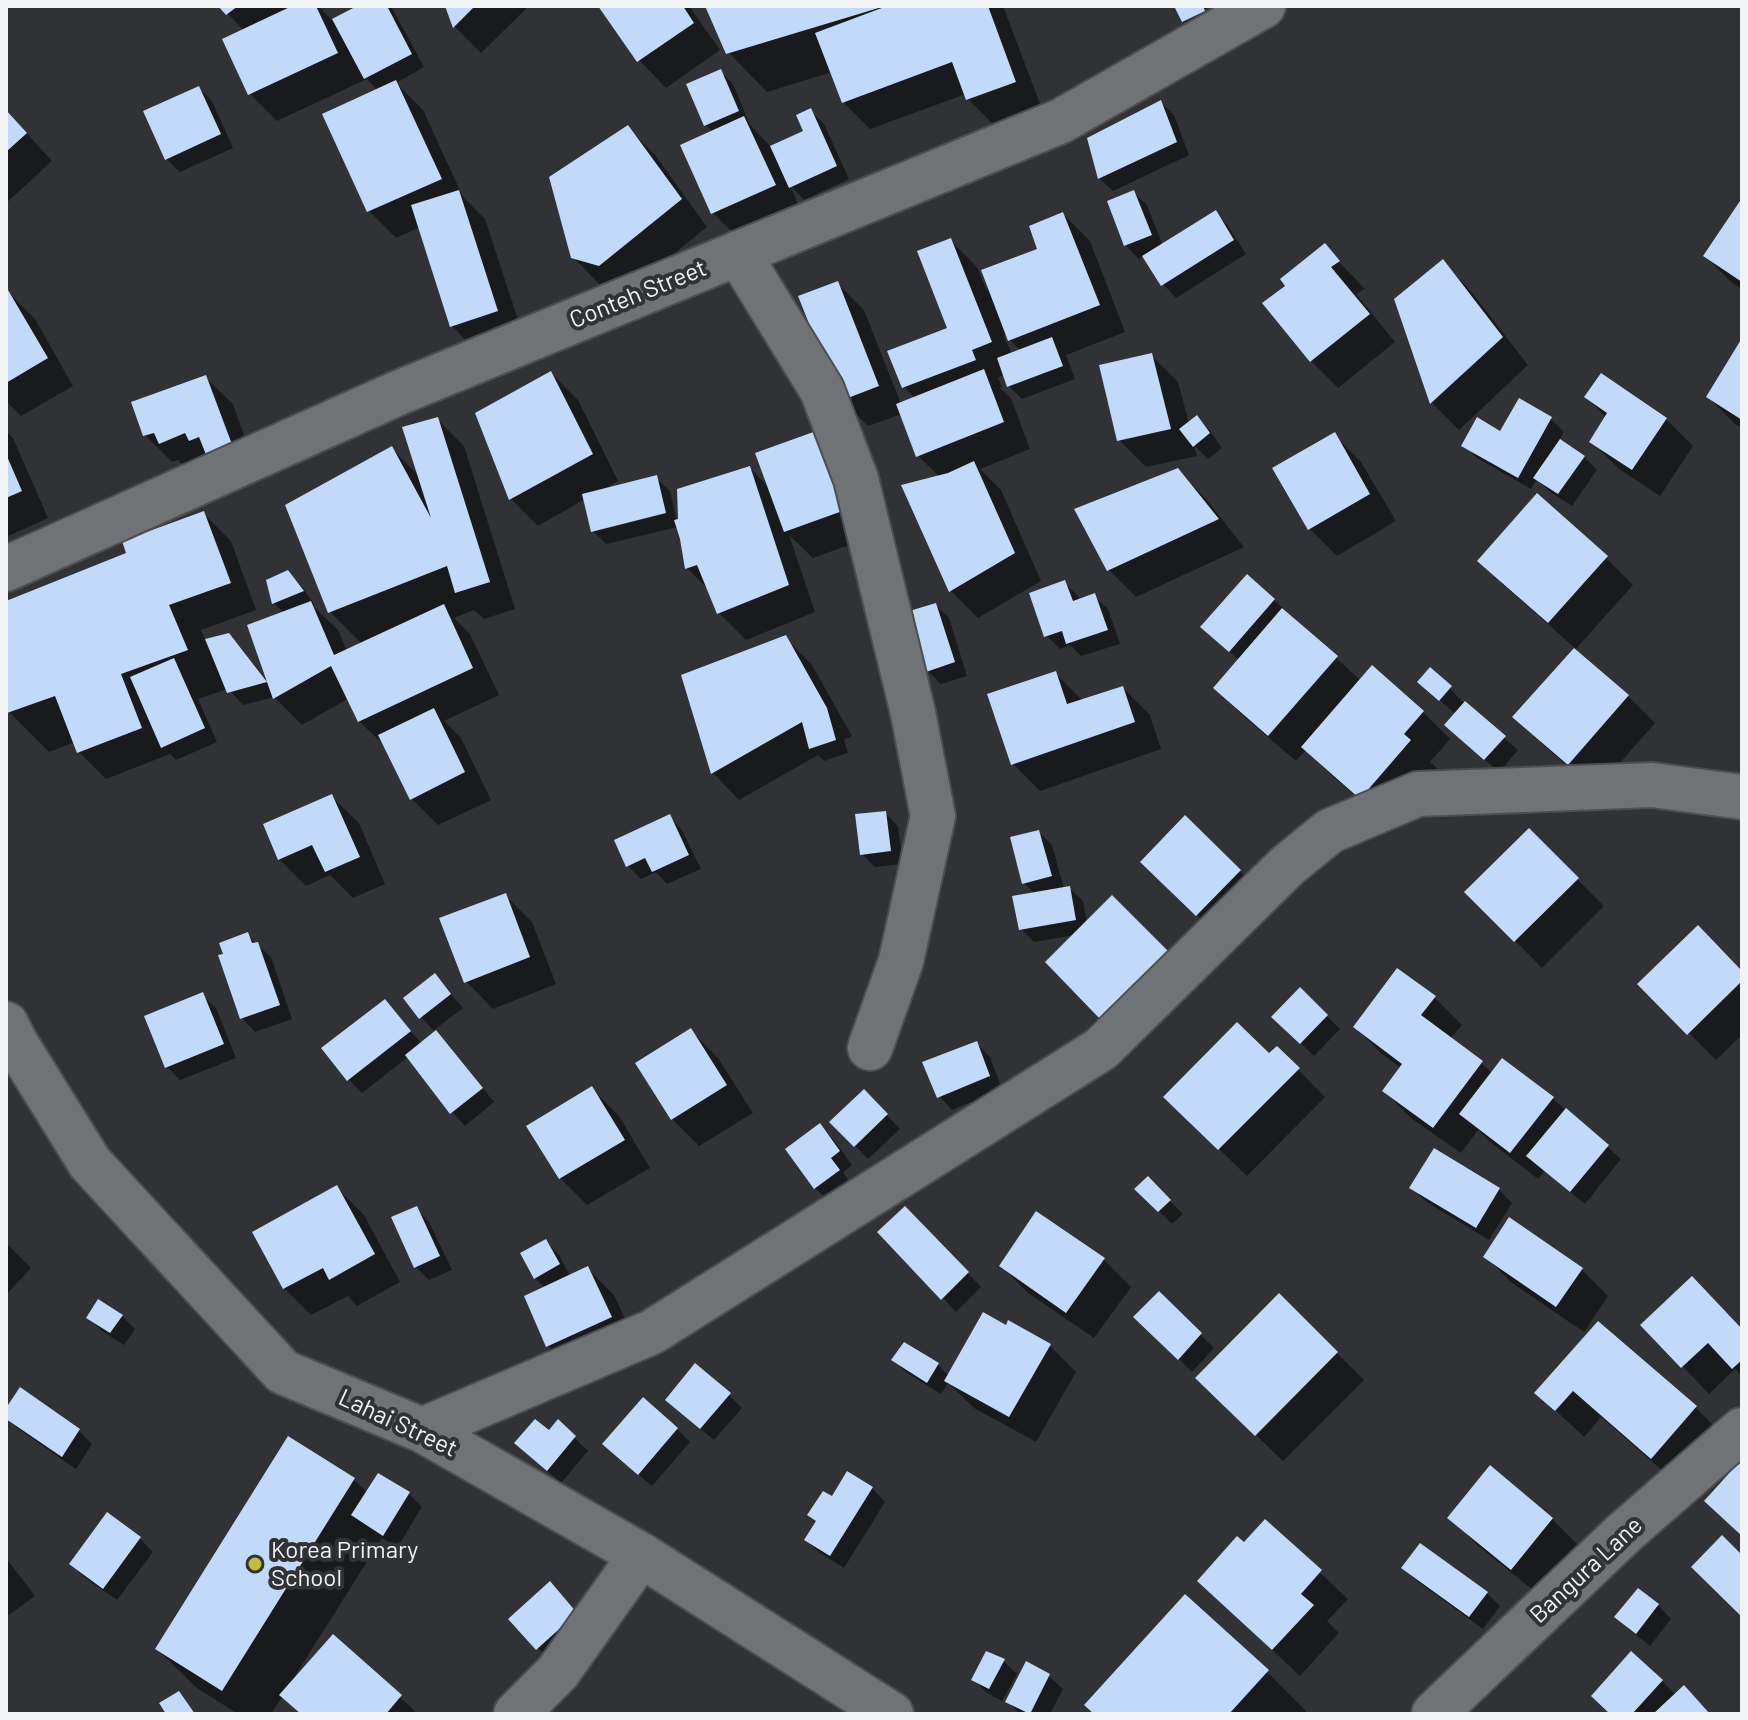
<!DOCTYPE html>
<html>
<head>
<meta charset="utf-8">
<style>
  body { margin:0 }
  #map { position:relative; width:1748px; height:1720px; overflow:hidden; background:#303235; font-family:Barlow,sans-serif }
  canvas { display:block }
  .frame { position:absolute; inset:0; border:8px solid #f2f3f5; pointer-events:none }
</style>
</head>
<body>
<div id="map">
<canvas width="1748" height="1720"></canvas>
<div class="frame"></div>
</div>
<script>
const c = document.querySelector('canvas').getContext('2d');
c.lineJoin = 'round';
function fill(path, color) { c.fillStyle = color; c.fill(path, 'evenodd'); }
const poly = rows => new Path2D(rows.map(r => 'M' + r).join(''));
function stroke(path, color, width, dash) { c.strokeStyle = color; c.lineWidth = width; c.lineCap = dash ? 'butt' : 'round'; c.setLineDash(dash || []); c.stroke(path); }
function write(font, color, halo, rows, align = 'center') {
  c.font = font + ' Barlow,sans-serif'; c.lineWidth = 8; c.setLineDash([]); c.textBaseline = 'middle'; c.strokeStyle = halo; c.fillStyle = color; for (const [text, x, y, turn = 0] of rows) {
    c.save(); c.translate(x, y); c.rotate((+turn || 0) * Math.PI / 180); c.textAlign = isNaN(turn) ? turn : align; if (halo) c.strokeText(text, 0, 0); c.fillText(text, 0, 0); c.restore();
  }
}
const shadow = poly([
  [221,6,318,6,333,21,362,6,390,6,393,10,424,67,396,83,423,110,463,197,485,219,524,338,478,353,451,325,420,227,396,238,369,211,325,115,378,91,367,79,277,121,250,94,225,40,244,31],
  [447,6,529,6,481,53,455,27],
  [600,6,689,6,720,50,666,88,639,60],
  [708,6,1003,6,1042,109,995,126,968,99,966,94,870,129,843,102,832,72,767,92,728,52],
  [1176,6,1207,6,1208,8,1186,18,1186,22,1210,11,1197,34,1184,21],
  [720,71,733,84,750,125,772,148,806,132,811,111,824,124,849,179,804,200,790,185,801,212,740,240,713,213,713,132,706,125,688,85],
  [199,88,212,101,233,148,180,172,166,159],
  [1161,102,1174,115,1189,155,1113,191,1099,178],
  [6,110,52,161,6,203],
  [628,128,655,155,707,227,627,292,600,285,573,257],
  [1133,192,1147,205,1163,246,1215,213,1228,226,1246,254,1176,298,1163,284,1145,256,1139,259,1125,245],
  [1742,201,1742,289,1732,283,1705,256],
  [1063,214,1090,241,1125,332,1066,355,1075,379,1022,399,1009,386,1005,374,998,378,1002,387,1000,388,1011,398,1030,449,980,469,1001,490,1041,581,978,618,951,591,904,486,940,477,918,456,902,414,868,426,841,399,837,283,864,310,901,404,915,398,904,387,890,352,950,329,950,240,977,267,987,291,1040,250],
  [1003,334,1016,346,1021,351,1012,354],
  [1324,246,1365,289,1356,294,1395,342,1338,388,1311,361,1288,286],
  [1442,262,1469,289,1528,365,1459,430,1432,403,1396,299],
  [8,292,35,319,73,386,21,416,6,401,6,293],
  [1742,342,1742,428,1735,424,1708,397],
  [1151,355,1178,382,1189,424,1197,418,1210,431,1222,448,1208,459,1194,445,1197,456,1146,467,1119,440],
  [551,373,578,400,618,481,603,490,656,478,670,491,678,527,606,544,593,531,585,499,538,526,511,499],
  [205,377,233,404,258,475,187,470,178,460,172,462,145,435],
  [1586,397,1666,419,1693,446,1660,496,1619,469,1592,442,1607,418],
  [437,419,464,446,515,609,484,619,474,610,454,618,470,634,499,695,444,721,461,738,491,800,438,825,411,798,387,748,359,721,349,698,302,725,274,697,243,705,228,689,198,699,217,742,176,760,170,754,106,779,79,752,75,742,49,752,9,712,6,705,6,604,129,555,204,514,231,541,256,610,201,630,206,641,229,635,242,649,269,684,284,613,274,603,269,581,288,573,301,586,315,605,313,606,338,630,347,651,362,644,330,612,392,449,420,477],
  [1551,419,1564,432,1559,441,1584,457,1597,470,1572,506,1549,491,1537,479,1531,489,1477,458,1464,445],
  [6,431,13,438,48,518,6,537],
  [819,432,874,536,813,558,789,535,815,612,746,640,719,613,710,591,687,568,750,468,770,489],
  [1334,435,1361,462,1396,521,1337,556,1310,529,1274,469],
  [1178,471,1205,498,1244,547,1136,597,1109,570],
  [1537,496,1606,558,1633,585,1574,651,1628,696,1655,723,1596,790,1542,744,1515,717,1576,649,1507,588,1480,561],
  [1065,583,1078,596,1080,600,1094,596,1108,609,1120,644,1081,656,1070,645,1060,649,1046,635],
  [1274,600,1361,681,1423,712,1450,739,1430,762,1437,768,1388,824,1330,774,1306,750,1296,761,1242,715,1216,688,1239,660,1216,640],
  [936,605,949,618,967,676,941,684,928,671],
  [785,638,812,665,852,736,844,740,848,753,824,761,818,755,739,800,713,773],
  [1431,669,1463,702,1518,750,1499,772,1460,738,1456,714,1433,695],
  [1055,673,1083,701,1123,688,1150,715,1161,749,1040,791,1013,764],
  [331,796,359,823,385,884,353,898,330,875,306,886,279,859],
  [885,813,898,826,903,864,875,867,862,854],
  [669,816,682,830,701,869,667,884,656,872,641,879,628,866],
  [1186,818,1267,898,1224,941,1143,862],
  [1529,831,1604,906,1542,968,1467,892],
  [1039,832,1052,845,1064,889,1069,888,1083,901,1087,923,1112,898,1194,980,1128,1044,1047,962,1075,935,1034,942,1021,929,1035,894,1024,883],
  [505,895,532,922,556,984,493,1009,466,981],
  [247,935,271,957,292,1019,255,1032,242,1018],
  [1742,973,1742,1035,1716,1060,1640,984],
  [435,976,463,1008,434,1030,449,1046,494,1102,465,1126,452,1112,408,1057,362,1093,349,1080,324,1049,385,1002,422,1044,436,1033,421,1017],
  [1300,990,1340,1029,1314,1056,1274,1017],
  [202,995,216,1008,236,1058,180,1080,166,1066],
  [1435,998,1462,1025,1450,1039,1481,1063,1493,1074,1552,1098,1621,1159,1585,1204,1544,1171,1538,1179,1489,1141,1478,1130,1461,1153,1411,1118,1384,1091,1401,1068,1382,1054,1355,1027],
  [691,1031,718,1058,753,1113,699,1146,672,1119],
  [977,1044,990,1057,1002,1089,952,1110,939,1096],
  [1277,1048,1325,1097,1247,1176,1193,1124],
  [592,1089,619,1116,650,1168,587,1205,560,1178],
  [864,1092,900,1129,868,1159,832,1122],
  [820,1126,833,1139,852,1165,843,1172,851,1184,829,1201,815,1188],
  [1435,1151,1499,1190,1512,1203,1489,1240,1425,1201,1412,1188],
  [1148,1179,1183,1214,1172,1224,1137,1189],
  [337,1188,364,1215,400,1282,357,1306,348,1296,311,1315,284,1288,254,1232],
  [416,1208,429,1222,452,1270,429,1280,416,1267,393,1218],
  [905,1208,981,1287,956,1312,880,1232],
  [546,1241,559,1255,570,1276,587,1268,614,1295,637,1345,575,1373,548,1346,545,1288,535,1278],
  [6,1243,31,1268,6,1295],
  [1485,1256,1581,1269,1608,1296,1584,1332,1512,1283],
  [1104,1260,1131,1287,1094,1338,1028,1293,1001,1266],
  [1159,1294,1214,1348,1192,1372,1136,1317],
  [1279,1296,1364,1380,1283,1461,1225,1405],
  [122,1316,135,1329,124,1345,102,1331,89,1318],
  [1598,1324,1696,1408,1723,1435,1679,1485,1601,1417,1584,1437,1537,1393],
  [1643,1325,1742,1330,1742,1376,1735,1369,1709,1394],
  [904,1345,938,1365,949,1376,1049,1345,1076,1372,1036,1442,974,1408,948,1383,941,1394,907,1373,894,1360],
  [21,1390,79,1431,92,1444,76,1469,17,1428,6,1418,6,1411],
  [729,1395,742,1408,714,1440,681,1413],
  [558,1422,588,1451,561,1483,530,1456],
  [677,1429,690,1442,652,1486,618,1457],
  [289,1439,354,1480,368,1493,409,1494,422,1507,397,1548,382,1538,293,1679,295,1681,334,1637,418,1714,301,1714,283,1696,271,1714,238,1714,197,1688,157,1649],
  [872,1488,885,1502,844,1568,820,1553,806,1540,817,1523,810,1515,832,1499],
  [1449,1517,1552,1519,1579,1546,1539,1595,1476,1544],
  [1266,1522,1348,1599,1327,1621,1339,1633,1300,1676,1199,1581,1245,1545],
  [140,1539,153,1552,117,1600,84,1577,71,1564],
  [6,1558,35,1596,6,1617],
  [1404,1568,1487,1593,1500,1606,1483,1629,1417,1581],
  [550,1584,589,1627,551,1661,538,1648],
  [1658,1605,1671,1619,1650,1646,1630,1630,1617,1617],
  [1003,1661,1017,1674,1002,1701,987,1693,974,1680],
  [1027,1664,1049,1676,1063,1689,1050,1714,1020,1714,1008,1702],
  [1267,1672,1306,1711,1304,1714,1096,1714],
  [1662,1681,1676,1695,1709,1714,1612,1714]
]);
const building = poly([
  [218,6,238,6,226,15],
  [292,6,316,6,338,53,248,95,222,39],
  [357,6,387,6,412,54,364,79,332,19],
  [445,6,475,6,453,28],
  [598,6,683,6,694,23,637,62],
  [705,6,881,6,882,7,726,54],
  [887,6,988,6,1016,82,966,100,952,62,842,103,815,33],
  [1174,6,1203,6,1205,11,1182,22],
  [721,69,739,111,704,126,686,84],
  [396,80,442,179,367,212,322,114],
  [199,86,221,134,165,160,143,111],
  [1161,100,1177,142,1098,179,1087,138],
  [811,108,837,166,789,188,770,146,803,131,796,115],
  [6,110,27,133,6,152],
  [744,116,776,185,711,214,680,145],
  [628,125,682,199,599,266,571,258,549,177],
  [459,190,498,311,450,327,411,205],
  [1134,190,1152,235,1124,246,1107,201],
  [1742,198,1742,282,1703,256],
  [1216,210,1234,240,1161,286,1142,256],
  [1063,212,1100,305,1008,341,981,270,1037,249,1029,226],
  [951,238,992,342,972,350,976,360,902,388,887,351,947,328,917,251],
  [1325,243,1340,261,1331,267,1370,314,1310,362,1262,303,1285,286,1280,279],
  [1443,259,1503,337,1430,404,1394,299],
  [838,281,879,386,840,401,798,296],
  [8,290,48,358,6,383,6,291],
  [1052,337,1063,366,1007,387,997,358],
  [1742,338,1742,420,1706,397],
  [1152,353,1171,429,1117,441,1099,365],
  [984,369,1004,422,916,457,896,404],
  [551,371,593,454,509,500,475,413],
  [1601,373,1667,418,1632,470,1589,442,1607,413,1584,397],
  [206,375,233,447,207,457,199,437,189,441,185,433,159,444,154,433,143,436,131,402],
  [1519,398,1552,417,1518,478,1461,446,1477,417,1500,431],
  [1197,415,1210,433,1193,447,1179,429],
  [438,417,490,582,455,593,447,566,328,613,285,505,392,446,431,518,402,427],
  [819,430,848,509,784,532,755,453],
  [1335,432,1370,494,1308,530,1272,468],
  [1560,439,1585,456,1558,494,1533,478],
  [6,454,22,491,6,498],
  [974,461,1015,553,949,592,901,485,948,473],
  [750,466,789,585,717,614,697,565,685,569,680,539,674,520,678,519,677,489],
  [1178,468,1219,519,1107,571,1074,509],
  [657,475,666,513,591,532,582,494],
  [1537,493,1608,556,1548,623,1477,561],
  [204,511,231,583,169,605,188,650,121,674,142,728,77,753,55,696,7,713,6,601,126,553,122,541],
  [288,570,304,591,272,604,266,580],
  [1247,574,1275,599,1229,652,1200,627],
  [1065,580,1073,601,1095,593,1108,630,1066,644,1062,631,1044,637,1029,593],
  [311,601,334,655,444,604,473,668,358,722,331,666,273,699,267,682,227,693,205,639,229,633,267,682,247,625],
  [936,603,955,662,926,672,906,612],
  [1282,608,1338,656,1268,736,1213,688],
  [786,635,827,708,836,740,809,749,802,722,711,774,681,675],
  [1574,648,1629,695,1568,765,1512,717],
  [174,658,205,728,161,748,130,677],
  [1372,665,1424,711,1404,734,1411,740,1360,799,1301,747],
  [1430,667,1452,686,1439,701,1417,682],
  [1056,671,1067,704,1123,686,1135,722,1011,765,987,694],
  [1465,701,1506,736,1484,760,1444,725],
  [434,708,465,772,410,800,378,735],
  [332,794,360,857,325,872,312,845,278,860,263,824],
  [886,811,891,851,860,855,855,814],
  [670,814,689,855,652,872,645,858,626,867,614,840],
  [1185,815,1241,870,1196,916,1140,862],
  [1529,828,1579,878,1514,942,1464,892],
  [1039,830,1052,876,1022,884,1010,837],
  [1070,886,1076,920,1019,930,1012,896],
  [506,893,530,957,464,983,439,918],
  [1112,895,1168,951,1100,1019,1045,962],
  [1698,925,1742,971,1742,981,1687,1035,1637,984],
  [248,932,252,943,258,942,280,1005,240,1019,218,955,223,954,219,943],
  [1397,968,1436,996,1421,1015,1483,1061,1433,1128,1382,1091,1402,1064,1353,1027],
  [435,973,451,994,419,1019,403,998],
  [1300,987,1328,1015,1300,1044,1271,1017],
  [203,992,224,1044,165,1068,144,1016],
  [385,999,411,1031,347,1081,321,1048],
  [1237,1022,1269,1053,1277,1046,1300,1068,1218,1150,1163,1097],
  [691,1028,727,1085,671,1120,635,1063],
  [436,1030,483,1088,450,1114,405,1055],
  [977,1041,990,1076,937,1098,922,1062],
  [1502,1058,1554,1097,1510,1153,1459,1114],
  [592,1086,625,1140,559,1179,526,1126],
  [864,1089,888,1114,854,1147,829,1122],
  [1566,1108,1609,1145,1570,1192,1526,1156],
  [820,1123,840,1151,831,1158,840,1170,814,1189,785,1149],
  [1434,1148,1500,1188,1476,1228,1409,1188],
  [1148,1176,1171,1200,1158,1212,1134,1189],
  [337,1185,375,1254,329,1280,323,1268,283,1289,252,1232],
  [417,1206,440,1256,414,1268,391,1217],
  [905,1206,969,1272,941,1300,877,1232],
  [1036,1211,1105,1258,1066,1313,999,1266],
  [1509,1217,1583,1268,1556,1307,1483,1257],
  [546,1239,560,1264,534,1279,520,1253],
  [588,1266,612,1317,546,1347,524,1296],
  [1692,1276,1742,1329,1742,1360,1732,1369,1708,1343,1681,1368,1640,1325],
  [1159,1291,1202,1333,1178,1360,1133,1317],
  [1279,1293,1338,1352,1255,1436,1195,1378],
  [98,1299,123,1315,110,1333,86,1318],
  [983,1312,1006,1325,1008,1320,1051,1344,1009,1417,944,1381],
  [1598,1321,1697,1406,1651,1459,1573,1391,1555,1411,1534,1393],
  [904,1342,939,1363,927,1383,891,1360],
  [695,1363,731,1393,700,1429,665,1400],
  [20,1387,80,1429,62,1457,6,1419,6,1408],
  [643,1397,678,1428,638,1475,602,1444],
  [535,1419,549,1430,558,1419,576,1436,547,1471,514,1443],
  [288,1436,355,1478,222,1691,155,1649],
  [1742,1459,1742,1536,1704,1501],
  [1490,1465,1553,1518,1511,1570,1447,1518],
  [847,1471,873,1487,830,1556,804,1540,816,1521,807,1515,823,1491,832,1496],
  [378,1473,410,1492,383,1536,351,1515],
  [107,1512,141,1537,103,1589,69,1564],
  [1265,1519,1322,1570,1301,1594,1314,1605,1272,1650,1197,1581,1237,1536,1244,1542],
  [1722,1535,1742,1555,1742,1617,1691,1567],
  [1420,1543,1488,1592,1469,1617,1401,1568],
  [550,1581,577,1613,536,1650,508,1619],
  [1638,1588,1659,1604,1636,1634,1614,1617],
  [1185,1594,1269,1670,1229,1714,1094,1714,1084,1705],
  [333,1634,402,1695,386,1714,301,1714,279,1695],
  [986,1651,1005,1659,989,1689,971,1680],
  [1631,1651,1663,1680,1632,1714,1610,1714,1591,1696],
  [1026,1661,1050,1674,1030,1714,1005,1702],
  [1684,1685,1710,1714,1653,1714],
  [179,1691,195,1714,166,1714,159,1703]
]);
const street = poly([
  [738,253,822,390,856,479,913,713,933,816,901,961,870,1048],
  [6,569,398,393,1061,121,1263,6],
  [6,1024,15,1042,90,1163,283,1372,422,1430,641,1555,891,1714],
  [422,1430,652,1332,1101,1049,1287,866,1330,831,1418,794,1652,785,1742,797],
  [516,1714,558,1672,641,1555],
  [1434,1714,1624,1533,1742,1430]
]);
const markers = [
  [255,1564,8,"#c0be41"]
];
const streetNames = [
  ["Conteh Street",638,294,-22],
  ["Lahai Street",398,1423,25],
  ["Bangura Lane",1586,1570,-43]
];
const poiNames = [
  ["Korea Primary",271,1550],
  ["School",271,1578]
];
fill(shadow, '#0007');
fill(building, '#c2d9fa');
stroke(street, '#4c4e51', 48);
stroke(street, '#707376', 44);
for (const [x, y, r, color] of markers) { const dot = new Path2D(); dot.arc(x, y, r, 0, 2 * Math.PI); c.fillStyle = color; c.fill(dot); stroke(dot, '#303235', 3); }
write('24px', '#f2f3f5', '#303235', streetNames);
write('24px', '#f2f3f5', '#303235', poiNames, 'left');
</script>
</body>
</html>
